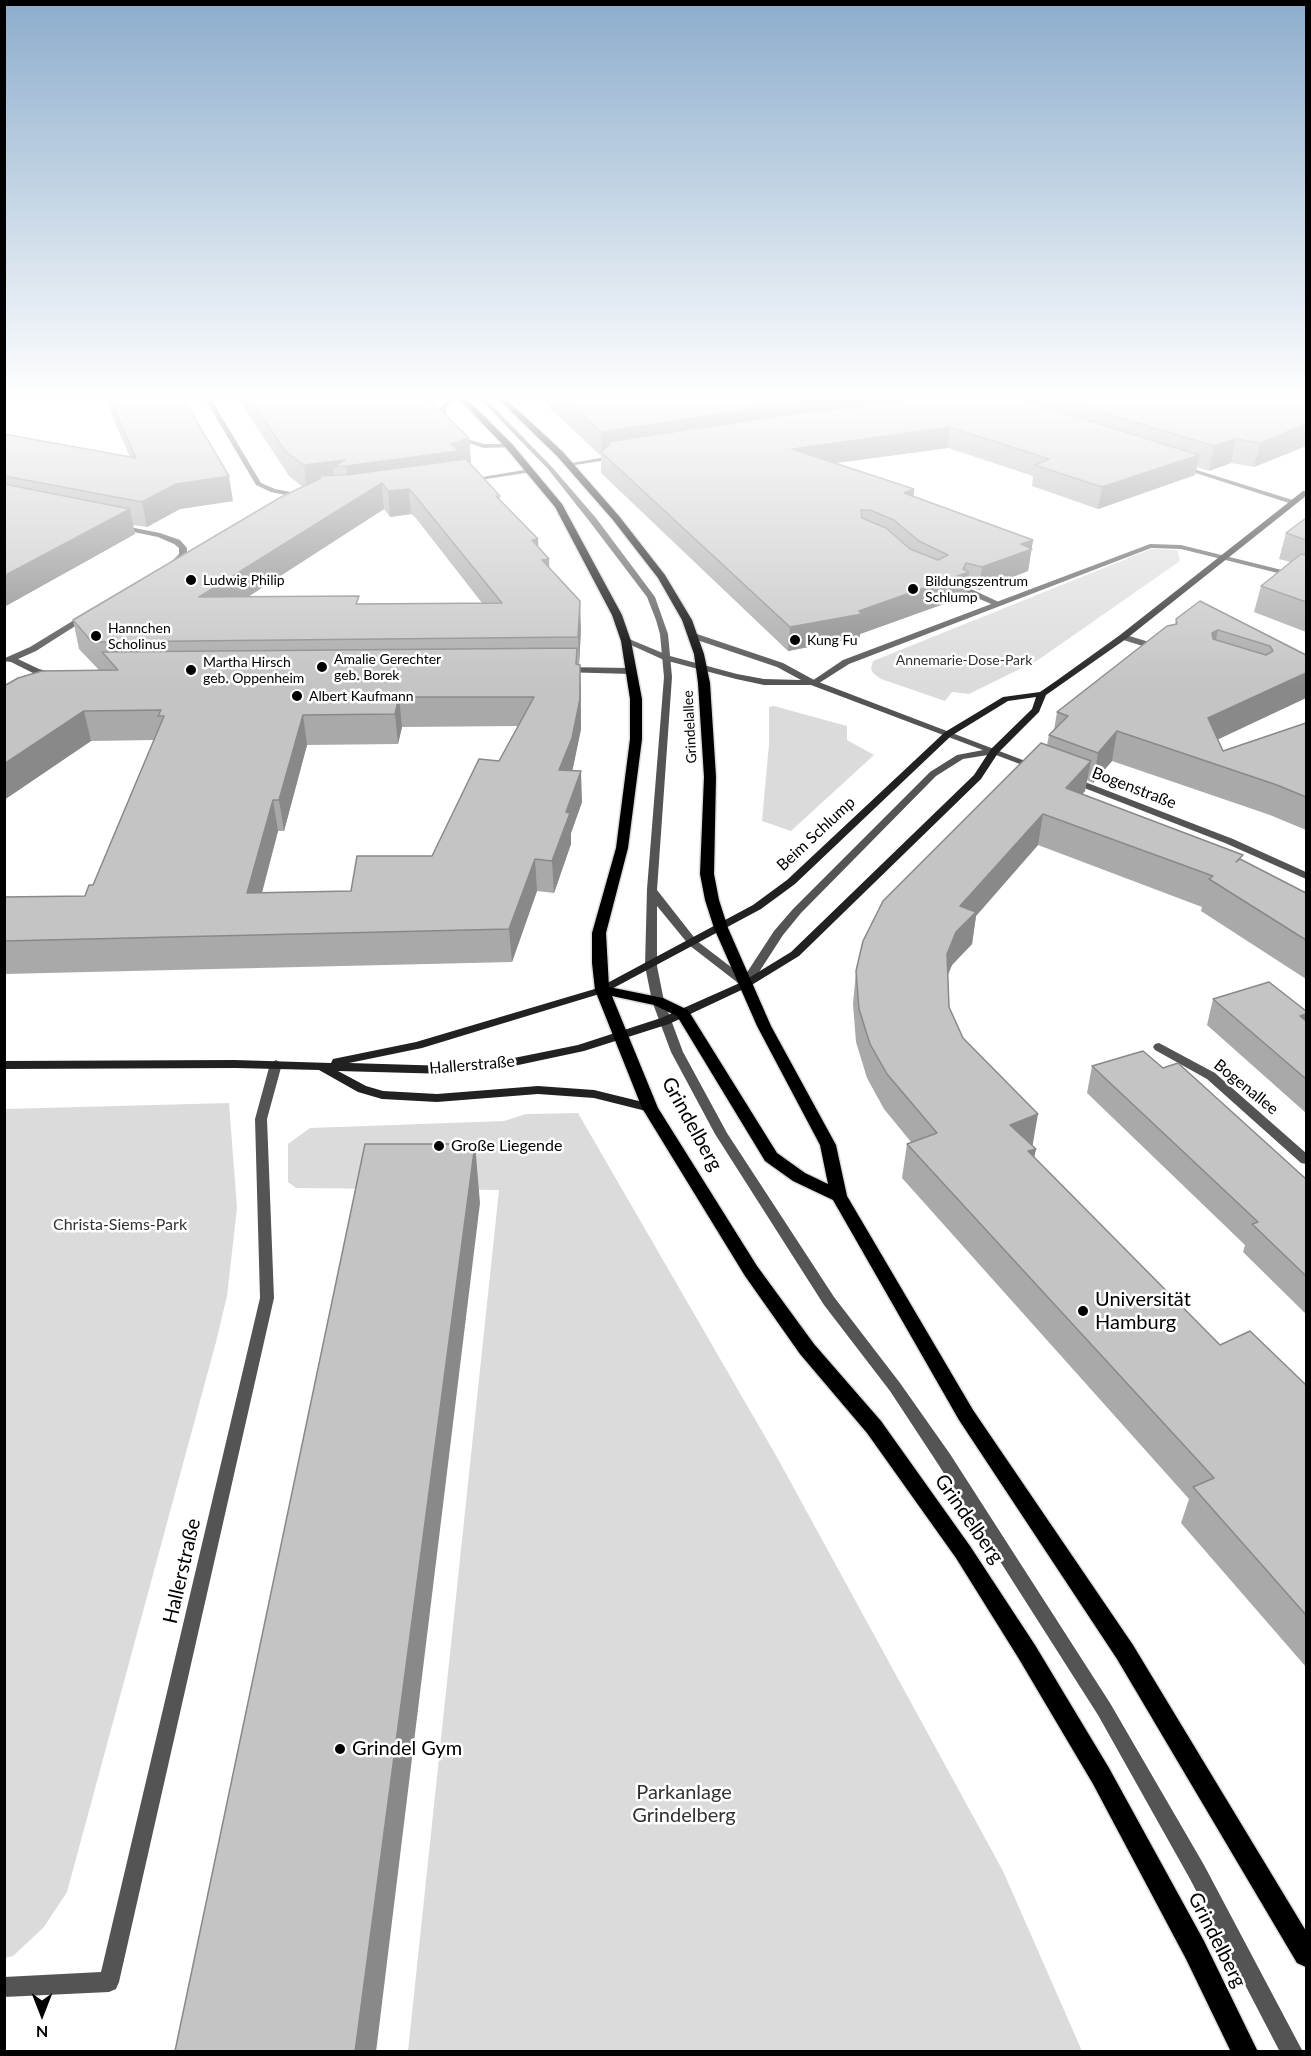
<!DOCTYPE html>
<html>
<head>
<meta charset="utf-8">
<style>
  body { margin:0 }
  #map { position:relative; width:1311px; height:2056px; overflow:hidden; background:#fff; font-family:Lato,sans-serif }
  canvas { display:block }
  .frame { position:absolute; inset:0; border:6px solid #000; pointer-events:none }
  .north { position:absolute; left:12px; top:1984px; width:60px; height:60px; -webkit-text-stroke:4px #fff; paint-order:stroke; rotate:180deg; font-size:16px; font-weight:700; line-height:24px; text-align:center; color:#000 }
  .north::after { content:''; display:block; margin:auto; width:21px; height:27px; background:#000; clip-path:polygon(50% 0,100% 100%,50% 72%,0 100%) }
</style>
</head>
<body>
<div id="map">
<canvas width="1311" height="2056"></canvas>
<div class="frame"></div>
<div class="north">N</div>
</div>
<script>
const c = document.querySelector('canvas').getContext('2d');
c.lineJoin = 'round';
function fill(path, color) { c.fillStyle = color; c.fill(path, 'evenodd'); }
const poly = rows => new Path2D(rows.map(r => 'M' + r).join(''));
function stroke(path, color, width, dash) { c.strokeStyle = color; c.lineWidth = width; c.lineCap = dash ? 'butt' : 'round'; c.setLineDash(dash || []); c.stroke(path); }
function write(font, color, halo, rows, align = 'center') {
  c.font = font + ' Lato,sans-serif'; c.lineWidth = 5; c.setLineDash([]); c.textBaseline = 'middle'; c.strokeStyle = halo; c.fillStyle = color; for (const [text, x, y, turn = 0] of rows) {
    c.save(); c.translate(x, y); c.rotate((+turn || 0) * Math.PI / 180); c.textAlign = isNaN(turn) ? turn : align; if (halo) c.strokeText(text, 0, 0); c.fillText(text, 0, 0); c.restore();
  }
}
const green = poly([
  [1151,549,1177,550,1180,561,1038,660,969,694,952,692,945,701,881,679,873,673,871,668,873,661],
  [774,706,847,726,847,740,874,755,791,831,762,821,769,744,769,707],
  [229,1103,237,1208,227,1296,216,1342,67,1892,44,1927,13,1956,5,1958,5,1109],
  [578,1113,778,1459,1003,1871,1082,2051,408,2051,499,1190,296,1188,288,1182,288,1144,310,1128,504,1121,526,1114]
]);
const service = poly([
  [451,397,458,397,446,408,446,414,470,440,484,444,509,444,512,446,511,447,484,448,466,442,440,414,440,407,451,397],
  [478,397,484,397,552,467,596,518,655,597,668,634,672,677,657,890,697,941,744,977,774,931,793,909,930,772,957,755,994,748,999,751,994,754,963,759,936,776,801,913,783,935,750,986,742,986,689,945,657,906,657,966,664,1001,683,1052,727,1133,834,1297,900,1383,950,1454,1110,1703,1204,1865,1303,2052,1280,2052,1190,1879,1098,1715,938,1464,890,1391,824,1305,715,1134,671,1052,652,1001,645,966,647,889,664,677,660,634,656,620,647,597,590,522,548,469,478,397],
  [963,588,969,588,1003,604,996,606,963,592,963,588],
  [1123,634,1162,646,1163,648,1159,651,1120,639,1119,637,1123,634]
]);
const minor = poly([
  [204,397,210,397,261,483,275,489,306,495,306,499,271,492,256,485,204,397],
  [617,455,620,457,619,458,569,466,566,464,617,455],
  [1180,466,1184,466,1299,502,1292,504,1180,468,1180,466],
  [530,469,532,470,532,472,467,482,464,480,530,469],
  [114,524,160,533,180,540,187,548,187,555,175,568,169,568,169,564,179,554,179,548,174,544,158,537,114,528,114,524],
  [1150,544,1181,545,1306,576,1306,580,1181,549,1151,548,849,664,816,685,810,685,809,683,843,660,1150,544],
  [84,614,91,616,36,651,18,659,39,669,55,673,55,677,33,673,11,662,4,661,5,658,30,647,84,614],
  [564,667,631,668,635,671,631,674,561,672,560,670,564,667],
  [1159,1043,1215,1073,1306,1153,1306,1164,1301,1163,1207,1079,1155,1050,1153,1047,1155,1044,1159,1043],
  [276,1060,282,1064,267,1119,274,1298,119,1982,116,1989,109,1992,4,1997,4,1977,101,1972,260,1298,255,1119,270,1064,276,1060]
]);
const tertiary = poly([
  [694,633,783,663,816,681,1041,767,1039,769,1033,769,811,685,764,685,736,679,664,660,622,641,629,639,670,656,737,674,764,679,801,680,777,667,691,638,690,636,694,633],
  [1072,777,1233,839,1306,872,1306,879,1225,843,1069,782,1067,780,1072,777]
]);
const secondary = poly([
  [1303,491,1306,491,1306,496,1126,639,1046,695,1039,712,998,753,981,779,799,956,750,986,669,1024,584,1051,509,1067,449,1074,338,1071,366,1086,383,1091,437,1094,538,1086,594,1090,655,1105,656,1108,655,1111,650,1112,594,1098,538,1094,437,1102,382,1099,358,1092,319,1070,235,1068,4,1069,4,1061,235,1060,331,1063,333,1059,416,1042,598,988,753,905,787,880,945,732,1003,697,1040,692,1056,681,1120,635,1303,491],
  [1036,697,1032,709,991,749,974,775,791,952,742,982,661,1018,578,1045,509,1059,449,1066,349,1063,422,1048,606,992,761,909,795,884,951,736,1008,701,1036,697]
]);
const primary = poly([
  [457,397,465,397,512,444,562,504,622,615,631,641,642,699,642,739,628,848,606,933,609,987,663,998,688,1010,777,1153,805,1173,828,1184,820,1145,757,1026,714,928,705,900,700,874,704,777,698,683,694,654,682,620,658,578,613,520,557,456,496,397,504,397,563,452,619,516,665,575,692,620,704,654,710,683,716,777,714,874,719,900,728,928,771,1026,836,1145,847,1196,973,1410,1133,1645,1306,1931,1306,1967,1297,1963,1117,1659,959,1420,833,1200,793,1181,765,1161,677,1016,654,1005,612,996,658,1108,757,1266,814,1344,881,1421,970,1546,1035,1645,1109,1768,1204,1941,1258,2052,1231,2052,1186,1959,1093,1784,1019,1659,956,1558,867,1433,800,1354,745,1276,642,1108,595,990,592,963,592,933,616,848,630,739,630,699,621,641,612,615,555,507,506,448,457,397]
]);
const wall = poly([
  [104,397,182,397,233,501,180,509,147,527,133,525,135,534,4,607,4,434,130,457],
  [237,397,427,397,469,438,471,463,470,463,500,496,500,501,538,547,581,629,579,665,581,694,581,729,572,771,582,802,571,833,571,844,554,893,537,891,512,962,4,974,4,897,85,896,93,885,154,740,91,741,4,800,4,686,99,670,79,649,73,620,303,487,289,476],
  [384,509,390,517,411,514,415,517,482,603,359,604,248,597],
  [518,726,499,761,432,856,351,891,262,893,278,831,284,831,307,745,398,744,402,727],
  [538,397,1306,397,1306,446,1254,467,1231,463,1209,471,1197,467,1195,475,1098,509,1032,486,1033,476,948,448,836,463,914,489,914,496,1033,540,1028,571,979,590,967,587,966,596,860,634,860,637,788,651,601,473,601,456],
  [1306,518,1306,632,1254,612,1261,586,1290,562,1279,559,1286,533],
  [1176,619,1306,655,1306,698,1217,739,1223,751,1306,723,1306,830,1270,815,1112,761,1093,783,1087,780,1085,791,1082,794,1242,860,1306,893,1306,979,1201,911,1202,907,1038,845,976,916,972,944,952,965,948,975,949,1007,963,1038,1032,1146,1036,1149,1034,1157,1220,1345,1306,1385,1306,1667,1181,1523,1189,1499,902,1178,907,1144,911,1142,884,1109,867,1078,856,1042,853,1004,856,971,1047,745,1049,735,1054,730,1057,712,1175,625],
  [1213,999,1306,1011,1306,1113,1207,1025],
  [1092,1066,1163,1068,1306,1179,1306,1314,1243,1252,1245,1245,1087,1093]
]);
const shadedWall = poly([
  [847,397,969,397,610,444,607,442,608,455,601,453,601,432,799,402],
  [1306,424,1306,446,1254,467,1260,443],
  [950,427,948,448,791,469,792,449],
  [469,438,471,463,460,466,382,483,384,509,204,625,199,597,349,492,346,466,451,444],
  [1236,439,1231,463,1209,471,1214,446],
  [1199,455,1195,475,1098,509,1102,487],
  [345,460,333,467,335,487,318,476,319,489,307,491,304,465],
  [229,476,233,501,180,509,147,527,142,502,176,484],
  [409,489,411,514,390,517,388,491],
  [914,489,912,511,904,493],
  [130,509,135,534,4,607,4,576],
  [538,539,539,566,532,540],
  [1033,540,1028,571,979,590,982,567,1021,544],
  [549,559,550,586,542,560],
  [966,563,964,574,969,572,966,596,860,634,860,637,788,651,790,627,859,611,963,569],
  [580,601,581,629,579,666,578,637],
  [1218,630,1212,658,1212,633],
  [580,665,581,729,573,768,560,800,559,770],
  [1306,673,1306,698,1202,747,1208,718],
  [399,697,402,727,398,744,395,714],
  [84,711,91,741,4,800,4,764],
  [303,715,307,745,284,831,279,800],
  [1117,731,1112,761,1093,783,1098,753],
  [1091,761,1085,791,1061,819,1066,788],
  [581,771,582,802,571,833,571,844,554,893,552,861,566,812],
  [273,800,278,831,253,926,247,893],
  [1043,814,1038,845,976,916,972,944,952,965,942,987,947,954,960,906],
  [535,859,537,891,512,962,509,929],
  [1306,1014,1306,1022,1300,1016],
  [1038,1114,1032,1149,1010,1125],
  [475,1144,480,1203,376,2052,355,2052],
  [1036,1149,1029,1183,1028,1151]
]);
const building = poly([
  [109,397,182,397,229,476,176,484,142,502,4,476,4,434,136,458,109,397],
  [249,397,427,397,469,438,451,444,459,451,346,466,333,467,345,460,304,465,285,451,249,397],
  [562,397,847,397,799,402,601,432,562,397],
  [915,397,1013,397,1199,455,1102,487,1035,465,1049,459,950,427,792,449,914,489,904,493,1033,540,1021,544,1032,549,982,567,966,563,963,569,969,572,859,611,862,614,790,627,601,452,610,444,607,442,799,413,878,405,915,397],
  [861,510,870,510,894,520,919,541,948,555,938,560,910,549,886,528,862,518,861,510],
  [1052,397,1306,397,1306,424,1260,443,1236,439,1214,446,1052,397],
  [466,459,500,496,496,496,538,539,532,540,549,559,542,560,580,601,578,637,92,642,73,620,281,497,321,478,318,476,346,475,466,459],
  [382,483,388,491,409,489,412,492,502,603,356,604,359,596,199,597,382,483],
  [4,484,130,509,4,576,4,484],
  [1306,518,1306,540,1286,533,1306,518],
  [1301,554,1306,555,1306,602,1261,586,1301,554],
  [1200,601,1306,655,1306,673,1208,718,1223,751,1306,723,1306,797,1277,785,1117,731,1098,753,1049,735,1068,716,1057,712,1167,626,1177,624,1176,619,1200,601],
  [1218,630,1270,646,1273,651,1266,655,1213,639,1212,633,1218,630],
  [577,648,576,664,580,665,580,699,572,738,559,770,581,771,566,812,570,813,552,861,535,859,509,929,4,941,4,897,85,896,89,885,93,885,164,716,158,716,161,710,84,711,4,764,4,686,18,678,42,671,118,670,102,652,577,648],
  [399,697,534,697,499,761,479,759,432,856,357,856,351,891,247,893,273,800,279,800,303,715,395,714,399,697],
  [1041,743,1091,761,1066,788,1243,855,1236,862,1240,859,1306,893,1306,940,1209,879,1213,876,1043,814,960,906,976,912,956,932,947,954,949,1007,963,1038,1038,1114,1010,1125,1036,1149,1028,1151,1220,1345,1250,1331,1306,1385,1306,1615,1193,1487,1214,1478,907,1144,937,1133,887,1074,870,1044,859,1009,856,971,863,941,883,901,1041,743],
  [1269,982,1306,1011,1306,1014,1300,1016,1306,1021,1306,1079,1213,999,1269,982],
  [1143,1051,1163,1068,1178,1063,1306,1179,1306,1276,1252,1224,1258,1222,1092,1066,1143,1051],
  [365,1144,475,1144,355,2052,175,2051,365,1144]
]);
const markers = [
  [191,580,6,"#000"],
  [913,589,6,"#000"],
  [96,636,6,"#000"],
  [795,640,6,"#000"],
  [322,667,6,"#000"],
  [191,670,6,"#000"],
  [297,696,6,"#000"],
  [439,1146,6,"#000"],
  [1083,1311,6,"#000"],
  [340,1749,6,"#000"]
];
const farPoinames = [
  ["Ludwig Philip",203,580],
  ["Bildungszentrum",925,581],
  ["Schlump",925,597],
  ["Hannchen",108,628],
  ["Scholinus",108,644],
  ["Kung Fu",807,640],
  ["Amalie Gerechter",334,659],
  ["geb. Borek",334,675],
  ["Martha Hirsch",203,662],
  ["geb. Oppenheim",203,678],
  ["Albert Kaufmann",309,696]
];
const farParknames = [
  ["Annemarie-Dose-Park",964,660]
];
const farStreetnames = [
  ["Grindelallee",690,727,-93]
];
const streetNames = [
  ["Bogenstraße",1134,788,21],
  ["Beim Schlump",816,834,-43],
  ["Hallerstraße",472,1065,-5],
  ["Bogenallee",1246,1087,39]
];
const poiNames = [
  ["Große Liegende",451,1146]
];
const parkNames = [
  ["Christa-Siems-Park",120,1225]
];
const nearStreetnames = [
  ["Grindelberg",692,1124,61],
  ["Grindelberg",969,1519,55],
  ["Hallerstraße",182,1571,-77],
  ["Grindelberg",1217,1940,63]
];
const nearPoinames = [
  ["Universität",1095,1300],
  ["Hamburg",1095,1323],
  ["Grindel Gym",352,1749]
];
const nearParknames = [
  ["Parkanlage",684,1793],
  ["Grindelberg",684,1816]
];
fill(green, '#dbdbdb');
stroke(primary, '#dbdbdb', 3);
fill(service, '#545454');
fill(minor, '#545454');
fill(tertiary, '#545454');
fill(secondary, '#212121');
fill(primary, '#000');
fill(wall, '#a9a9a9');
fill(shadedWall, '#898989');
fill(building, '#c4c4c4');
stroke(building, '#898989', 1.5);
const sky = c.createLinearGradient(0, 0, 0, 685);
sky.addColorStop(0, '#8cadcc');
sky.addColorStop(0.58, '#fff');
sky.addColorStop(1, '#ffffff00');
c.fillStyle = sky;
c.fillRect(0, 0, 1311, 685);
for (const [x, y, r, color] of markers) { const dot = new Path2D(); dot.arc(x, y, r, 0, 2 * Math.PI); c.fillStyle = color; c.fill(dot); stroke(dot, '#fff', 2); }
write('14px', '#000', '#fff', farPoinames, 'left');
write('14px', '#323232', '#fff', farParknames);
write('14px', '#000', '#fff', farStreetnames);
write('16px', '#000', '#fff', streetNames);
write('16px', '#000', '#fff', poiNames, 'left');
write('16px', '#323232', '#fff', parkNames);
write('20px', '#000', '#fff', nearStreetnames);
write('20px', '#000', '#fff', nearPoinames, 'left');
write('20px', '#323232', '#fff', nearParknames);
</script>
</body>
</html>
